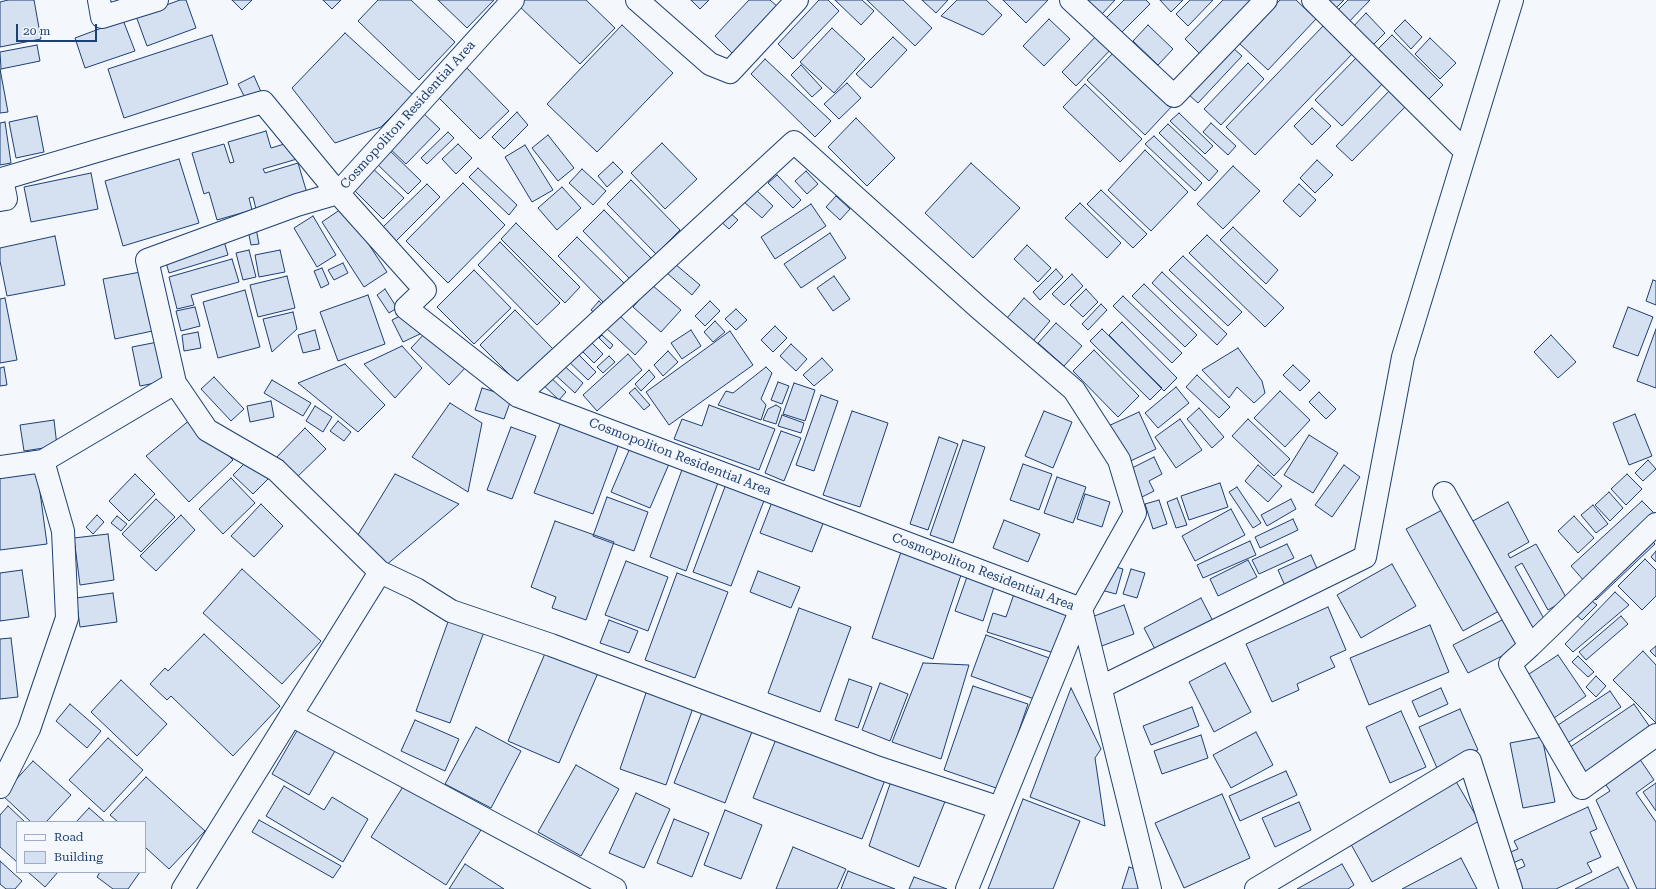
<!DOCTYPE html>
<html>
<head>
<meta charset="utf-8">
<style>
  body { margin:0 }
  #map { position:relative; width:1656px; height:889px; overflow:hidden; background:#f4f7fb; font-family:"Roboto Serif",serif }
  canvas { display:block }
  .legend { position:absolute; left:16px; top:821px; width:130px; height:52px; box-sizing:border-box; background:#f4f7fb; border:1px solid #9eadc5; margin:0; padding:5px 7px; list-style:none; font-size:12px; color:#1d3f73 }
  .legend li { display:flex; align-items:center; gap:8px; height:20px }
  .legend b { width:20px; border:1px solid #9eadc5 }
  .scale { position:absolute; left:16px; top:24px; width:81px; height:18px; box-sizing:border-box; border:2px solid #1d3f73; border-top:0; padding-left:5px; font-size:12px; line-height:14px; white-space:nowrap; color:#1d3f73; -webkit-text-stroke:3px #f4f7fb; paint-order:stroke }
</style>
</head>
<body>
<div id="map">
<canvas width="1656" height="889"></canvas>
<ul class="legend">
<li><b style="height:5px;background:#f4f7fb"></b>Road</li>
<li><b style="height:11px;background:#d5e0f0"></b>Building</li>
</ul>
<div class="scale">20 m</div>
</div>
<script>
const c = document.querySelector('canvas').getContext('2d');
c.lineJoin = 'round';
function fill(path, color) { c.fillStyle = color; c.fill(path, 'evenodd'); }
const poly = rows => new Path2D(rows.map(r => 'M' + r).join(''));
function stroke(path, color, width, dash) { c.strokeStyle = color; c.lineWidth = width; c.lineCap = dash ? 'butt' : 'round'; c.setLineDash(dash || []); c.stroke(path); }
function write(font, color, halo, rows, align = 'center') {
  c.font = font + ' "Roboto Serif",serif'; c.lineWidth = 3; c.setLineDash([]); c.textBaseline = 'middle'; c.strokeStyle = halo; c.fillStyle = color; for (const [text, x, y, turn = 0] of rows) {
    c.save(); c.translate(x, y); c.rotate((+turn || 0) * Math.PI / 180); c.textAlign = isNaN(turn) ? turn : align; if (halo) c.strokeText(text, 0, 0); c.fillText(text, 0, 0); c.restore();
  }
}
const building = poly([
  [8,0,34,0,41,39,0,47,0,2,8,0],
  [180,0,186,0,196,28,147,46,136,16,180,0],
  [232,0,252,0,242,10,232,0],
  [323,0,341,0,332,9,323,0],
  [378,0,411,0,455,42,419,80,358,21,378,0],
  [438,0,494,0,467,28,438,0],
  [522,0,586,0,615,28,580,64,518,5,522,0],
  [691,0,709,0,700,9,691,0],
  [749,0,770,0,778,7,733,54,715,36,749,0],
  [819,0,828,0,839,11,793,59,778,44,819,0],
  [835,0,862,0,874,11,861,25,835,0],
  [867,0,903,0,932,28,915,46,867,0],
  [922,0,948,0,936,13,922,0],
  [957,0,986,0,1002,15,983,35,941,16,957,0],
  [1003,0,1048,0,1026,23,1003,0],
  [1088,0,1115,0,1102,14,1088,0],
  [1124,0,1146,0,1150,4,1120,34,1105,19,1124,0],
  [1160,0,1183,0,1171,12,1160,0],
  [1190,0,1213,0,1188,26,1176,14,1190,0],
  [1223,0,1255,0,1201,55,1185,39,1223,0],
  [1280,0,1296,0,1316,19,1268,70,1239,43,1280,0],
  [1322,0,1344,0,1333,11,1322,0],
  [1348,0,1370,0,1345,26,1334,14,1348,0],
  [1366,13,1385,33,1371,47,1352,28,1366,13],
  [1049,19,1070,39,1044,66,1023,46,1049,19],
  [123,20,135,51,85,68,75,38,123,20],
  [1405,20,1422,37,1411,49,1394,31,1405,20],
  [1325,24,1354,52,1255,155,1226,127,1325,24],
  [622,25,673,73,597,152,547,104,622,25],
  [1148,25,1173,49,1158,65,1133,41,1148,25],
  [832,28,865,59,834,93,800,62,832,28],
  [345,33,413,95,381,127,335,143,292,88,345,33],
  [1098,34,1112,48,1076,86,1062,72,1098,34],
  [212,35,228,84,124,118,108,69,212,35],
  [1392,35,1443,85,1429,99,1378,49,1392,35],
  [893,37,907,50,871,88,856,74,893,37],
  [1430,38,1456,63,1440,79,1415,54,1430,38],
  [37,45,40,61,1,69,0,52,37,45],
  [1233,48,1242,56,1198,103,1188,94,1233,48],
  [1116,50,1173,105,1145,135,1087,80,1116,50],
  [1360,54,1386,80,1342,126,1315,100,1360,54],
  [765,59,831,121,815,137,751,74,765,59],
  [462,63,509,111,480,139,433,92,462,63],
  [1248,63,1264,79,1221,125,1204,109,1248,63],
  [801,65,822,88,812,97,791,75,801,65],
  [0,69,8,112,0,113,0,69],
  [254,76,262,94,247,102,238,84,254,76],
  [847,83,861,98,839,119,824,104,847,83],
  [1085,84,1142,139,1120,162,1063,107,1085,84],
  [1393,87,1409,103,1352,161,1336,146,1393,87],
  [1312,108,1331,126,1312,145,1294,126,1312,108],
  [420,110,440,129,406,164,386,145,420,110],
  [517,112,528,125,504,149,492,137,517,112],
  [1179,113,1213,146,1205,154,1170,121,1179,113],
  [37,116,44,152,16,158,9,122,37,116],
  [856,118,895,158,867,186,828,147,856,118],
  [5,122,11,163,0,165,0,123,5,122],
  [1211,123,1236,146,1228,155,1203,132,1211,123],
  [1168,124,1218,171,1209,181,1159,133,1168,124],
  [266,131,271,148,291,142,297,159,263,169,265,173,298,163,307,193,256,209,253,197,249,198,252,210,217,220,209,192,204,194,192,153,224,144,230,163,234,162,228,142,266,131],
  [448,132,454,138,427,164,421,158,448,132],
  [548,135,574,168,558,181,532,148,548,135],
  [1154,136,1202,183,1195,191,1145,144,1154,136],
  [662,143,697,179,665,209,631,173,662,143],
  [458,144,472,158,456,174,442,159,458,144],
  [525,145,553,190,532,202,505,157,525,145],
  [386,147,421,181,408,194,373,160,386,147],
  [1145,150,1188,192,1151,231,1108,190,1145,150],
  [179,159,199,223,123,246,105,181,179,159],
  [1317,160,1333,175,1315,193,1300,178,1317,160],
  [613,162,623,172,607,187,598,176,613,162],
  [971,163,1020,208,973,258,925,213,971,163],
  [368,164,404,198,383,219,348,184,368,164],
  [1233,166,1260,191,1223,229,1197,204,1233,166],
  [478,168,517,205,509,215,469,177,478,168],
  [582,169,606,191,593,205,569,183,582,169],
  [806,171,818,184,807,194,795,181,806,171],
  [91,173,98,209,31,222,24,187,91,173],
  [777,175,801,200,793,208,768,183,777,175],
  [631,180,680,230,656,254,607,204,631,180],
  [463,183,505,225,448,283,406,241,463,183],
  [427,184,440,197,396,241,382,228,427,184],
  [1299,184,1316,200,1300,217,1283,201,1299,184],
  [562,187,581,208,557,230,538,208,562,187],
  [755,189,773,206,762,218,743,201,755,189],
  [1101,190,1147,234,1133,248,1087,204,1101,190],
  [836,196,850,209,840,220,826,207,836,196],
  [1080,203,1121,243,1107,258,1065,218,1080,203],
  [811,204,826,226,775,259,761,237,811,204],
  [344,207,387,272,364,287,322,222,344,207],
  [604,210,651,258,630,279,583,231,604,210],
  [728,211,738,220,729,229,719,220,728,211],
  [313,216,336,255,317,267,294,228,313,216],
  [516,223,580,287,565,303,501,239,516,223],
  [1233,227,1278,270,1266,284,1220,240,1233,227],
  [256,228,259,244,251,245,248,230,256,228],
  [830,233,846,258,801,288,784,264,830,233],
  [1207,235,1284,308,1265,327,1189,253,1207,235],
  [55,236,65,285,7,296,0,261,0,248,55,236],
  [577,237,625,284,605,304,558,256,577,237],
  [224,241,228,255,169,273,165,259,224,241],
  [500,242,560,303,537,325,478,265,500,242],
  [1027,245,1051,268,1038,282,1014,259,1027,245],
  [249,250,256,277,243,280,236,253,249,250],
  [280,250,285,272,259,277,255,255,280,250],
  [1183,256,1242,312,1228,326,1169,270,1183,256],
  [232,259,239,282,191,295,194,305,177,309,169,277,232,259],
  [343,263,348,273,334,280,328,270,343,263],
  [675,264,700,285,692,295,667,273,675,264],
  [322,268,329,284,321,288,314,271,322,268],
  [1056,269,1063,277,1040,300,1033,292,1056,269],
  [474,270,511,308,474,344,437,307,474,270],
  [146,271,157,330,115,339,103,279,146,271],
  [1162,272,1227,334,1217,345,1152,283,1162,272],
  [1072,274,1083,286,1064,305,1052,294,1072,274],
  [287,276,295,308,258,317,250,285,287,276],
  [834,276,850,299,833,311,817,288,834,276],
  [1653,280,1656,281,1656,305,1646,301,1653,280],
  [1144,284,1197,335,1185,347,1132,296,1144,284],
  [652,285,681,310,661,332,633,307,652,285],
  [385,289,397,308,389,313,377,295,385,289],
  [1086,289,1098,302,1083,317,1070,305,1086,289],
  [245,290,260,347,218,358,203,302,245,290],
  [368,295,385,344,338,361,320,312,368,295],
  [1123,296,1182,353,1172,363,1113,306,1123,296],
  [5,298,17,360,0,363,0,299,5,298],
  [1024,298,1050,321,1033,341,1007,318,1024,298],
  [599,301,603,305,595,313,591,310,599,301],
  [710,301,720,311,705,326,695,316,710,301],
  [1101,304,1107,310,1088,330,1082,324,1101,304],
  [195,307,200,326,181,331,176,311,195,307],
  [1628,307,1653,317,1638,356,1613,347,1628,307],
  [736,309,747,320,736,330,725,319,736,309],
  [515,310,553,349,518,383,480,345,515,310],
  [293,312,297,329,272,352,263,319,293,312],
  [408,312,420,334,403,342,392,320,408,312],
  [617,313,647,342,635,355,605,327,617,313],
  [715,321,725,332,713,342,704,332,715,321],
  [1122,322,1177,378,1164,391,1109,335,1122,322],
  [1056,323,1082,346,1064,366,1038,343,1056,323],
  [775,326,787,338,773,352,761,340,775,326],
  [1102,329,1162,388,1150,400,1090,341,1102,329],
  [1656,329,1656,388,1637,381,1656,329],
  [315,330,320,349,303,353,298,335,315,330],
  [428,330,467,366,449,385,411,348,428,330],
  [691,330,701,346,682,359,671,343,691,330],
  [730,331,753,365,669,425,646,392,730,331],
  [198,332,201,348,184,351,182,335,198,332],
  [602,335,613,345,610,349,599,338,602,335],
  [1551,335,1576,362,1558,378,1534,352,1551,335],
  [586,337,603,354,594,363,577,346,586,337],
  [163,341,170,380,140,386,132,347,163,341],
  [791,344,807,359,796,371,780,356,791,344],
  [402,346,422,368,395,398,364,364,402,346],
  [1238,348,1262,381,1265,393,1254,403,1237,387,1229,398,1202,370,1238,348],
  [573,349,596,372,588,380,565,358,573,349],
  [1094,350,1139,396,1118,417,1073,371,1094,350],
  [668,351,678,362,663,376,654,365,668,351],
  [628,354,642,370,597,411,583,395,628,354],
  [609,356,615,362,603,373,597,367,609,356],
  [822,358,833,370,814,386,803,375,822,358],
  [559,361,583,383,575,393,550,370,559,361],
  [345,364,385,405,358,432,298,383,345,364],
  [1293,365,1310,381,1300,391,1283,375,1293,365],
  [4,367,7,385,0,386,0,368,4,367],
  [766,367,772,373,761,399,766,405,761,420,718,405,726,391,733,393,766,367],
  [649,370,655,377,641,391,635,384,649,370],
  [547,374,566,392,559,400,540,382,547,374],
  [1197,375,1230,407,1219,418,1186,387,1197,375],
  [214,377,244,409,231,421,201,389,214,377],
  [272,380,311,403,303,416,264,393,272,380],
  [778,382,789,386,782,404,771,400,778,382],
  [794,383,815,390,805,421,783,414,794,383],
  [1176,387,1189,403,1158,428,1145,413,1176,387],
  [482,388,512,397,504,419,475,410,482,388],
  [635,388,650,405,644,410,629,393,635,388],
  [1280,391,1310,420,1285,447,1254,418,1280,391],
  [1319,392,1336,409,1326,419,1309,402,1319,392],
  [821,395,838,401,814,471,796,465,821,395],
  [271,401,274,417,250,422,247,406,271,401],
  [450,403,482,423,468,492,412,457,450,403],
  [709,405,775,429,759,470,674,439,682,419,702,426,709,405],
  [776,405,781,408,776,424,763,420,768,409,776,405],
  [315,406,332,417,323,432,306,421,315,406],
  [1199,408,1224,437,1212,448,1187,419,1199,408],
  [852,411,888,423,860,507,823,495,852,411],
  [1044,411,1072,422,1053,468,1025,456,1044,411],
  [1139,412,1156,449,1124,464,1106,427,1139,412],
  [1635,414,1652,456,1629,465,1613,423,1635,414],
  [782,415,804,423,801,433,778,426,782,415],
  [191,419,233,460,189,502,146,456,191,419],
  [562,419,620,441,593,514,534,493,562,419],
  [1180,419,1202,450,1176,468,1155,437,1180,419],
  [1248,419,1290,459,1274,476,1232,436,1248,419],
  [54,420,57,446,24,451,20,425,54,420],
  [338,421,351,432,344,441,330,431,338,421],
  [511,427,536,436,512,499,487,490,511,427],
  [305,428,326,449,294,480,274,460,305,428],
  [781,431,801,438,784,481,765,473,781,431],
  [1309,435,1338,453,1313,493,1284,475,1309,435],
  [939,437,958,444,928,530,910,524,939,437],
  [963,440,985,447,953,543,930,535,963,440],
  [630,448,669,464,650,508,611,492,630,448],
  [252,456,271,476,253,494,233,475,252,456],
  [1154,457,1162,474,1149,481,1154,491,1142,497,1128,470,1154,457],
  [1648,460,1656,469,1643,481,1635,473,1648,460],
  [1023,464,1052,474,1039,510,1010,500,1023,464],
  [1258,465,1282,486,1268,502,1245,481,1258,465],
  [1344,465,1360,477,1332,517,1315,505,1344,465],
  [683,467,719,480,686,571,650,557,683,467],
  [37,470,47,544,0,550,0,475,37,470],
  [135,474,155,494,129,521,109,501,135,474],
  [395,474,459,504,385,566,356,538,395,474],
  [1627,474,1642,489,1626,505,1611,489,1627,474],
  [1057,477,1086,487,1073,523,1044,513,1057,477],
  [231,478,255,503,223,534,199,509,231,478],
  [1220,483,1228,507,1189,520,1181,496,1220,483],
  [726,484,765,498,731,586,693,572,726,484],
  [1237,487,1261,523,1253,528,1229,492,1237,487],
  [1609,492,1623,508,1610,521,1595,505,1609,492],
  [1085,494,1110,502,1102,527,1077,519,1085,494],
  [607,497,648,512,634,551,593,536,607,497],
  [1177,498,1187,525,1176,528,1167,502,1177,498],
  [156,499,175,517,141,552,122,534,156,499],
  [1291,499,1296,509,1267,526,1261,515,1291,499],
  [1159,500,1167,524,1153,529,1145,504,1159,500],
  [1642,501,1656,515,1585,582,1571,566,1642,501],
  [772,502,824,521,812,552,760,533,772,502],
  [1508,502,1529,542,1508,554,1510,558,1536,544,1567,599,1548,610,1522,563,1515,567,1547,624,1532,632,1471,522,1508,502],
  [261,504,283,526,254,557,231,536,261,504],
  [1593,505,1608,524,1596,533,1581,515,1593,505],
  [1231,509,1245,535,1195,561,1182,536,1231,509],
  [1442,510,1499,611,1463,631,1406,529,1442,510],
  [97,515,104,522,93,534,86,527,97,515],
  [181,515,195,530,156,571,140,556,181,515],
  [117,516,127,524,121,531,111,523,117,516],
  [1574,516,1594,538,1578,553,1558,531,1574,516],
  [1293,519,1298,530,1260,548,1255,537,1293,519],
  [1004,520,1040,534,1028,562,993,548,1004,520],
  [555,521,614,542,586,620,552,608,556,597,531,587,555,521],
  [108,534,114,580,80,585,74,538,108,534],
  [1647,535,1655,544,1596,600,1589,592,1647,535],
  [1250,541,1256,555,1203,578,1197,565,1250,541],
  [1287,544,1294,558,1259,574,1252,560,1287,544],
  [902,549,963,569,933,659,872,638,902,549],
  [1656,551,1656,562,1651,557,1656,551],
  [1311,555,1319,573,1286,588,1278,570,1311,555],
  [1645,559,1656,570,1656,596,1642,610,1618,586,1645,559],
  [1248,560,1257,577,1218,596,1210,579,1248,560],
  [626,561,668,577,648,631,605,615,626,561],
  [1392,564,1416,606,1361,638,1337,595,1392,564],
  [1109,565,1123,569,1116,594,1101,590,1109,565],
  [242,569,321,641,282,684,203,613,242,569],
  [1131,569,1145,573,1137,598,1123,594,1131,569],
  [22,570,29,617,0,621,0,573,22,570],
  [758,571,800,587,791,608,750,592,758,571],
  [677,573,728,592,695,678,645,660,677,573],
  [968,574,995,584,983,621,955,611,968,574],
  [1615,592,1629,605,1573,652,1565,644,1615,592],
  [113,593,117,622,80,627,76,598,113,593],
  [1014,594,1070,613,1057,654,987,632,993,613,1006,617,1014,594],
  [1587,597,1597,605,1582,620,1573,612,1587,597],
  [1201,598,1215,625,1158,655,1144,628,1201,598],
  [1124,605,1134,634,1099,647,1089,618,1124,605],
  [1328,607,1346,650,1330,657,1335,667,1297,684,1299,690,1272,702,1246,644,1328,607],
  [799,608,851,627,820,712,768,693,799,608],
  [1621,616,1628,624,1586,660,1579,652,1621,616],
  [1506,618,1520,647,1468,673,1453,645,1506,618],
  [449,619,484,632,450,723,416,711,449,619],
  [609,620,638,631,629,653,600,643,609,620],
  [1430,625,1449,672,1369,705,1350,658,1430,625],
  [204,634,280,706,233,756,171,696,167,700,150,684,165,668,168,671,204,634],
  [986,635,1052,659,1037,700,971,676,986,635],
  [11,638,18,697,0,699,0,639,11,638],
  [1656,646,1656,657,1650,651,1656,646],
  [546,651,598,673,559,763,508,741,546,651],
  [1643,651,1656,665,1656,723,1613,680,1643,651],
  [1558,655,1586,696,1554,718,1526,676,1558,655],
  [1578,656,1594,672,1588,677,1572,662,1578,656],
  [923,663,969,665,941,759,892,742,923,663],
  [1225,663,1251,712,1214,732,1189,682,1225,663],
  [1596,676,1606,686,1596,697,1586,687,1596,676],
  [849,679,872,687,858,728,835,720,849,679],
  [121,680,167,724,137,756,91,712,121,680],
  [880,683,908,694,890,741,862,730,880,683],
  [973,686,1028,704,999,789,944,770,973,686],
  [1071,688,1101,749,1095,758,1105,826,1030,797,1071,688],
  [1441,688,1448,704,1419,717,1412,701,1441,688],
  [647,690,694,705,666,785,620,769,647,690],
  [1610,691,1621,707,1566,744,1555,727,1610,691],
  [70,704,101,731,87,748,56,721,70,704],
  [1634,704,1652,730,1584,777,1566,750,1634,704],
  [1192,707,1199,726,1151,745,1143,726,1192,707],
  [1460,709,1478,750,1437,768,1419,727,1460,709],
  [703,710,753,729,725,803,674,783,703,710],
  [1401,711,1426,767,1390,783,1366,727,1401,711],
  [415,720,459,739,445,771,401,751,415,720],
  [476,727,521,751,491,808,445,784,476,727],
  [298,729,335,751,309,795,272,774,298,729],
  [1256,732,1273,765,1231,788,1213,755,1256,732],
  [1201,735,1208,758,1162,774,1154,751,1201,735],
  [1542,737,1555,802,1523,808,1510,743,1542,737],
  [108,738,143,770,104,812,69,780,108,738],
  [776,739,885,780,862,839,753,798,776,739],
  [1637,755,1654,780,1636,793,1656,822,1656,889,1637,889,1596,800,1610,791,1602,779,1637,755],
  [33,761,71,795,46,822,31,822,2,795,33,761],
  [576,765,619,789,581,856,538,832,576,765],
  [1286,771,1297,795,1240,821,1229,796,1286,771],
  [146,777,205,831,169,869,145,847,145,822,118,822,110,815,146,777],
  [892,778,946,799,919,867,869,846,892,778],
  [1454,778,1479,821,1372,882,1348,839,1454,778],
  [406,782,481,830,446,885,371,837,406,782],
  [1656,783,1656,811,1643,792,1656,783],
  [284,786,324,810,332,797,368,819,343,862,266,816,284,786],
  [636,793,670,809,644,868,609,853,636,793],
  [1222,794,1250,858,1184,888,1155,823,1222,794],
  [1023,799,1080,821,1053,889,988,889,1023,799],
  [1299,802,1311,830,1275,847,1262,818,1299,802],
  [8,806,25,822,17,822,17,862,0,847,0,815,8,806],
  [1588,807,1597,829,1590,832,1601,857,1587,863,1592,872,1556,889,1520,889,1512,872,1525,866,1522,859,1511,864,1506,854,1518,849,1514,841,1588,807],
  [89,808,105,822,76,822,89,808],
  [725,810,762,825,741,879,704,865,725,810],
  [674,819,709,833,692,877,657,863,674,819],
  [259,820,341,866,333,878,252,832,259,820],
  [793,847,846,869,837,889,776,889,793,847],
  [1461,858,1477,889,1402,889,1461,858],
  [0,861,22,881,15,889,6,889,0,884,0,861],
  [465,864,504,889,449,889,465,864],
  [1342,864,1354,885,1348,889,1297,889,1342,864],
  [1129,867,1138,870,1142,889,1122,889,1129,867],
  [1618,867,1629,889,1575,889,1618,867],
  [848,871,895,889,841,889,848,871],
  [28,872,58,872,45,887,28,872],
  [100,872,140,872,128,889,113,889,97,877,100,872],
  [914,877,947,889,909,889,914,877]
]);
const minor = poly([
  [99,0,102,17,157,0],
  [513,0,338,193,425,290,406,308,518,396,1081,609,967,889],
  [637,0,710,64,730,72,797,0],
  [1071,0,1174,96,1266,0],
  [1313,0,1465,151],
  [0,200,6,199,2,179,263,102,338,193,297,205,147,260,175,383,207,430,276,470,380,572,416,589,451,611,551,645,879,768,1000,808],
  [518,396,794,142,979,308,1074,390,1119,460,1135,513,1081,609,1150,889],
  [0,467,43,461],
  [1444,493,1530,646,1510,664,1582,788,1656,735],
  [1530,646,1656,524],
  [1101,687,1365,557,1403,357,1512,0],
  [291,715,615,889],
  [0,787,29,729,67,618,63,531,43,461,175,383],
  [183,889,380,572],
  [1256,889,1470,761,1511,889]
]);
const streetNames = [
  ["Cosmopoliton Residential Area",408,115,-48],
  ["Cosmopoliton Residential Area",680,457,21],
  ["Cosmopoliton Residential Area",983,572,21]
];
fill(building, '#d5e0f0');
stroke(building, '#1d3f73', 1);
stroke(minor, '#1d3f73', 24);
stroke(minor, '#f4f7fb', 22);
write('13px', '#1d3f73', '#f4f7fb', streetNames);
</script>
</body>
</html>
